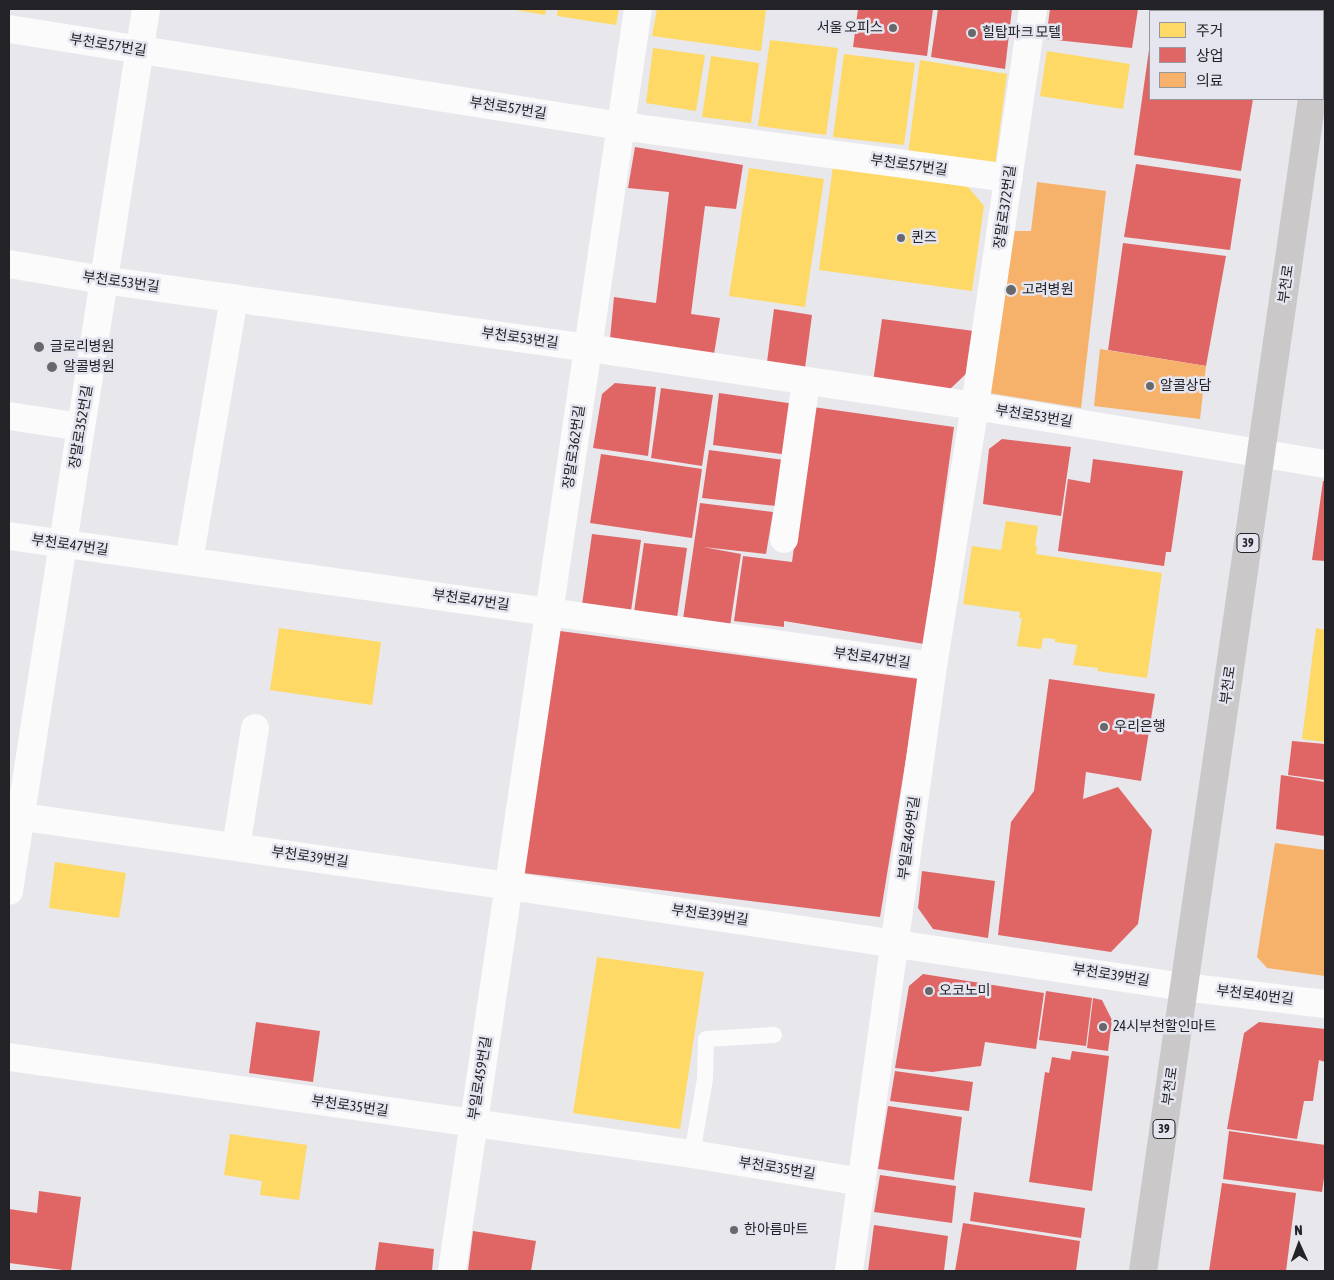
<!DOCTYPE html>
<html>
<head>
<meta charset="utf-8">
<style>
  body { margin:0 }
  #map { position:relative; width:1334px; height:1280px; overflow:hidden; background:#e7e7ec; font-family:"Asap Condensed","Noto Sans KR",sans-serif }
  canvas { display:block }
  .frame { position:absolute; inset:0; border:10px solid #232327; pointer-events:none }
  .legend { position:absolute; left:1149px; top:10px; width:175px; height:90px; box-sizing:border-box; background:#e4e5ef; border:1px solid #97979f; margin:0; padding:6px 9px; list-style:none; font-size:15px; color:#232327 }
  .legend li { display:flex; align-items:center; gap:10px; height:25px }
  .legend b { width:25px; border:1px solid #97979f }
  .north { position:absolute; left:1274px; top:1220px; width:50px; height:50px; -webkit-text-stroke:4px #e4e5ef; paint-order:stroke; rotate:358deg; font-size:14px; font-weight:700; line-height:20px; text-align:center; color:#232327 }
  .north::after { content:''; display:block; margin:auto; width:18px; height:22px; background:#232327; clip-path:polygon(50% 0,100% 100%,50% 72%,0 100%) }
</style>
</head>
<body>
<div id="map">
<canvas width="1334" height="1280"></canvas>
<div class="frame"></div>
<ul class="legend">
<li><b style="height:14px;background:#ffd966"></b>주거</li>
<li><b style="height:14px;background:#e06666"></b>상업</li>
<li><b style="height:14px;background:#f6b26b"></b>의료</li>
</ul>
<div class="north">N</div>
</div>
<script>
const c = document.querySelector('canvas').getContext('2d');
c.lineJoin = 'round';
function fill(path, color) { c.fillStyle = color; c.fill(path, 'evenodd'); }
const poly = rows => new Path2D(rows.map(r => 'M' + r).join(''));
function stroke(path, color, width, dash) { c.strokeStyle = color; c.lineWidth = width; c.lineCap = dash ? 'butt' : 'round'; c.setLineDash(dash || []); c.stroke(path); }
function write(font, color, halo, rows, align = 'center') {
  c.font = font + ' "Asap Condensed","Noto Sans KR",sans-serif'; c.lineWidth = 5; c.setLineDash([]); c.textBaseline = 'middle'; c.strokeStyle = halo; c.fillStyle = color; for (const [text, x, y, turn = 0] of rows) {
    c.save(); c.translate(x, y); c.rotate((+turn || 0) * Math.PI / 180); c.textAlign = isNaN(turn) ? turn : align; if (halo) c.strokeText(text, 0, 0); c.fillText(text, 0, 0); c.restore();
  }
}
const homes = poly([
  [510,9,546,9,545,15],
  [558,9,619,9,616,25,557,16],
  [657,9,766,9,761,51,652,36],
  [770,40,838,48,826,135,758,126],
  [653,48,705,55,696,111,646,103],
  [1047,51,1130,64,1123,109,1040,96],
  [844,54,915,63,904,145,833,137],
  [711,56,759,63,751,123,702,117],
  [920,60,1007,74,995,165,908,155],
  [833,166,968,187,984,206,972,291,819,270],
  [749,168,824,179,805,307,729,296],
  [1006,521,1038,526,1035,546,1037,547,1036,554,1162,573,1147,678,1097,671,1098,668,1073,665,1077,645,1055,642,1055,639,1043,638,1041,649,1017,646,1022,618,1019,618,1020,612,963,604,972,546,1001,550],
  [279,628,381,642,372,705,270,690],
  [1316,628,1325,630,1325,742,1302,739],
  [55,862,126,873,119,918,49,908],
  [597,957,704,972,680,1129,573,1113],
  [230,1134,307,1145,299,1200,260,1195,262,1181,224,1175]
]);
const shops = poly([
  [858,9,933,9,927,56,853,47],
  [938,9,1012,9,1005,69,931,57],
  [1050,9,1138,9,1132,48,1046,39],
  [1155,9,1253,9,1255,11,1155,11],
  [1149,50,1150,99,1253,99,1241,171,1134,155],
  [635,147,743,165,736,209,705,206,691,314,720,318,714,354,610,339,614,297,656,303,669,192,628,188],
  [1136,164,1241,179,1230,250,1124,237],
  [1123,243,1226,256,1206,366,1108,350],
  [774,309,812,315,805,368,767,362],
  [882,319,974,331,969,371,947,392,873,382],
  [615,383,656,387,648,456,593,448,602,394],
  [661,388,713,395,702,466,651,458],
  [719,393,795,404,789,455,713,445],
  [813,407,954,427,924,644,784,621,784,627,734,621,743,556,792,562],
  [1002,439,1071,447,1061,516,983,504,989,449],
  [709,450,784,460,776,506,702,498],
  [601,454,702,469,692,538,590,523],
  [1093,459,1183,471,1171,552,1166,552,1164,566,1058,551,1068,479,1090,483],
  [1323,481,1325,481,1325,561,1312,560],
  [700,503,773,512,766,554,703,547,741,554,730,626,683,619],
  [592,534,641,540,631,611,582,605],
  [644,543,687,548,677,618,634,612],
  [560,631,919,679,880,917,523,873],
  [1049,679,1155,694,1141,781,1086,772,1083,799,1118,787,1152,830,1138,924,1111,952,998,935,1011,822,1034,791],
  [1292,741,1325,744,1325,780,1288,775],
  [1281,775,1325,782,1325,836,1276,829],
  [922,871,995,881,988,938,933,929,918,908],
  [923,974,1044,993,1036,1049,985,1042,981,1066,932,1072,895,1068,909,986],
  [1046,991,1092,998,1086,1046,1039,1040],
  [1093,998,1102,1000,1112,1020,1108,1051,1087,1048],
  [256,1022,320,1031,313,1082,249,1073],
  [1259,1022,1325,1029,1325,1062,1319,1060,1313,1101,1304,1101,1297,1139,1227,1129,1244,1033],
  [1072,1051,1109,1056,1092,1191,1029,1182,1045,1072,1049,1073,1052,1057,1070,1060],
  [895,1071,973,1082,969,1111,890,1101],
  [888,1106,962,1117,954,1180,878,1169],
  [1229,1131,1325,1145,1325,1171,1322,1192,1223,1179],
  [880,1175,956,1186,952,1223,874,1212],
  [1222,1183,1296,1193,1286,1271,1209,1271],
  [39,1191,81,1197,71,1271,9,1263,9,1209,37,1213],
  [974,1192,1085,1208,1081,1238,970,1221],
  [963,1223,1080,1241,1076,1271,955,1271],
  [874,1225,948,1236,944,1271,868,1271],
  [473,1231,536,1241,531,1271,468,1271],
  [379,1242,434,1249,432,1271,375,1271]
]);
const health = poly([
  [1037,182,1106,191,1081,408,989,393,1013,231,1031,231],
  [1100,349,1206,366,1200,419,1094,406],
  [1275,843,1325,850,1325,976,1267,968,1257,957]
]);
const service = poly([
  [692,1154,705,1079,706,1039,774,1035]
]);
const minor = poly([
  [9,29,621,126,1009,178],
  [9,264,103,280,589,348,975,406,1325,464],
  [9,416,81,427],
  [9,536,933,666],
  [784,539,806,381],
  [189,561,234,298],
  [9,815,509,886,1184,987,1325,1004],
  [236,847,255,728],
  [9,891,146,9],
  [9,1057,692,1154,862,1182],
  [452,1271,638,9],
  [849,1271,933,666,975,406,1033,9]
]);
const primary = poly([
  [1323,27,1325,9],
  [1143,1271,1312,99]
]);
const markers = [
  [893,28,5,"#68686c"],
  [972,33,5,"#68686c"],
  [901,238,5,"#68686c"],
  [1011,290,6,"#68686c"],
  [39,347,6,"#68686c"],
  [52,367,6,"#68686c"],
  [1150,386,5,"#68686c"],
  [1104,727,5,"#68686c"],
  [929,991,5,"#68686c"],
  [1103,1027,5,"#68686c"],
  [734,1230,5,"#68686c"]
];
const shields = [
  [1248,543,22],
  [1164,1129,22]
];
const shieldNames = [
  ["39",1248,543],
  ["39",1164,1129]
];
const poiNames = [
  ["서울 오피스",883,28,"right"],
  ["힐탑파크 모텔",982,33],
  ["퀸즈",911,238],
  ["고려병원",1022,290],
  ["글로리병원",50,347],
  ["알콜병원",63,367],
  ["알콜상담",1160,386],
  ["우리은행",1114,727],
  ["오코노미",939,991],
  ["24시부천할인마트",1113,1027],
  ["한아름마트",744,1230]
];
const streetNames = [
  ["부천로57번길",108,45,9],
  ["부천로57번길",508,108,9],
  ["부천로57번길",909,165,8],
  ["장말로372번길",1005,207,-82],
  ["부천로53번길",121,282,8],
  ["부천로",1286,284,-82],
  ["부천로53번길",520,338,8],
  ["부천로53번길",1034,416,9],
  ["장말로352번길",81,427,-81],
  ["장말로362번길",574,447,-82],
  ["부천로47번길",70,545,8],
  ["부천로47번길",471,600,8],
  ["부천로47번길",872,658,8],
  ["부천로",1228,685,-82],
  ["부일로469번길",909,838,-82],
  ["부천로39번길",310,857,8],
  ["부천로39번길",710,915,8],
  ["부천로39번길",1111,975,9],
  ["부천로40번길",1255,995,7],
  ["부일로459번길",480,1078,-81],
  ["부천로",1170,1086,-82],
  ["부천로35번길",350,1106,8],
  ["부천로35번길",777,1168,9]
];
fill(homes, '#ffd966');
fill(shops, '#e06666');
fill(health, '#f6b26b');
stroke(service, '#fbfbfc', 16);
stroke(minor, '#fbfbfc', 28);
stroke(primary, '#cac8c9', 28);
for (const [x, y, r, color] of markers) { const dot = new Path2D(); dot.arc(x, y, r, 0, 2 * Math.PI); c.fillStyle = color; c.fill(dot); stroke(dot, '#e4e5ef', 2); }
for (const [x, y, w] of shields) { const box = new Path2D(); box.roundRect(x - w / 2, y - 9.5, w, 19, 4); c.fillStyle = '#e4e5ef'; c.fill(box); stroke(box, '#232327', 1); }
write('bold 12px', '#232327', null, shieldNames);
write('14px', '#232327', '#e4e5ef', poiNames, 'left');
write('14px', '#232327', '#e4e5ef', streetNames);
</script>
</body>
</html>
